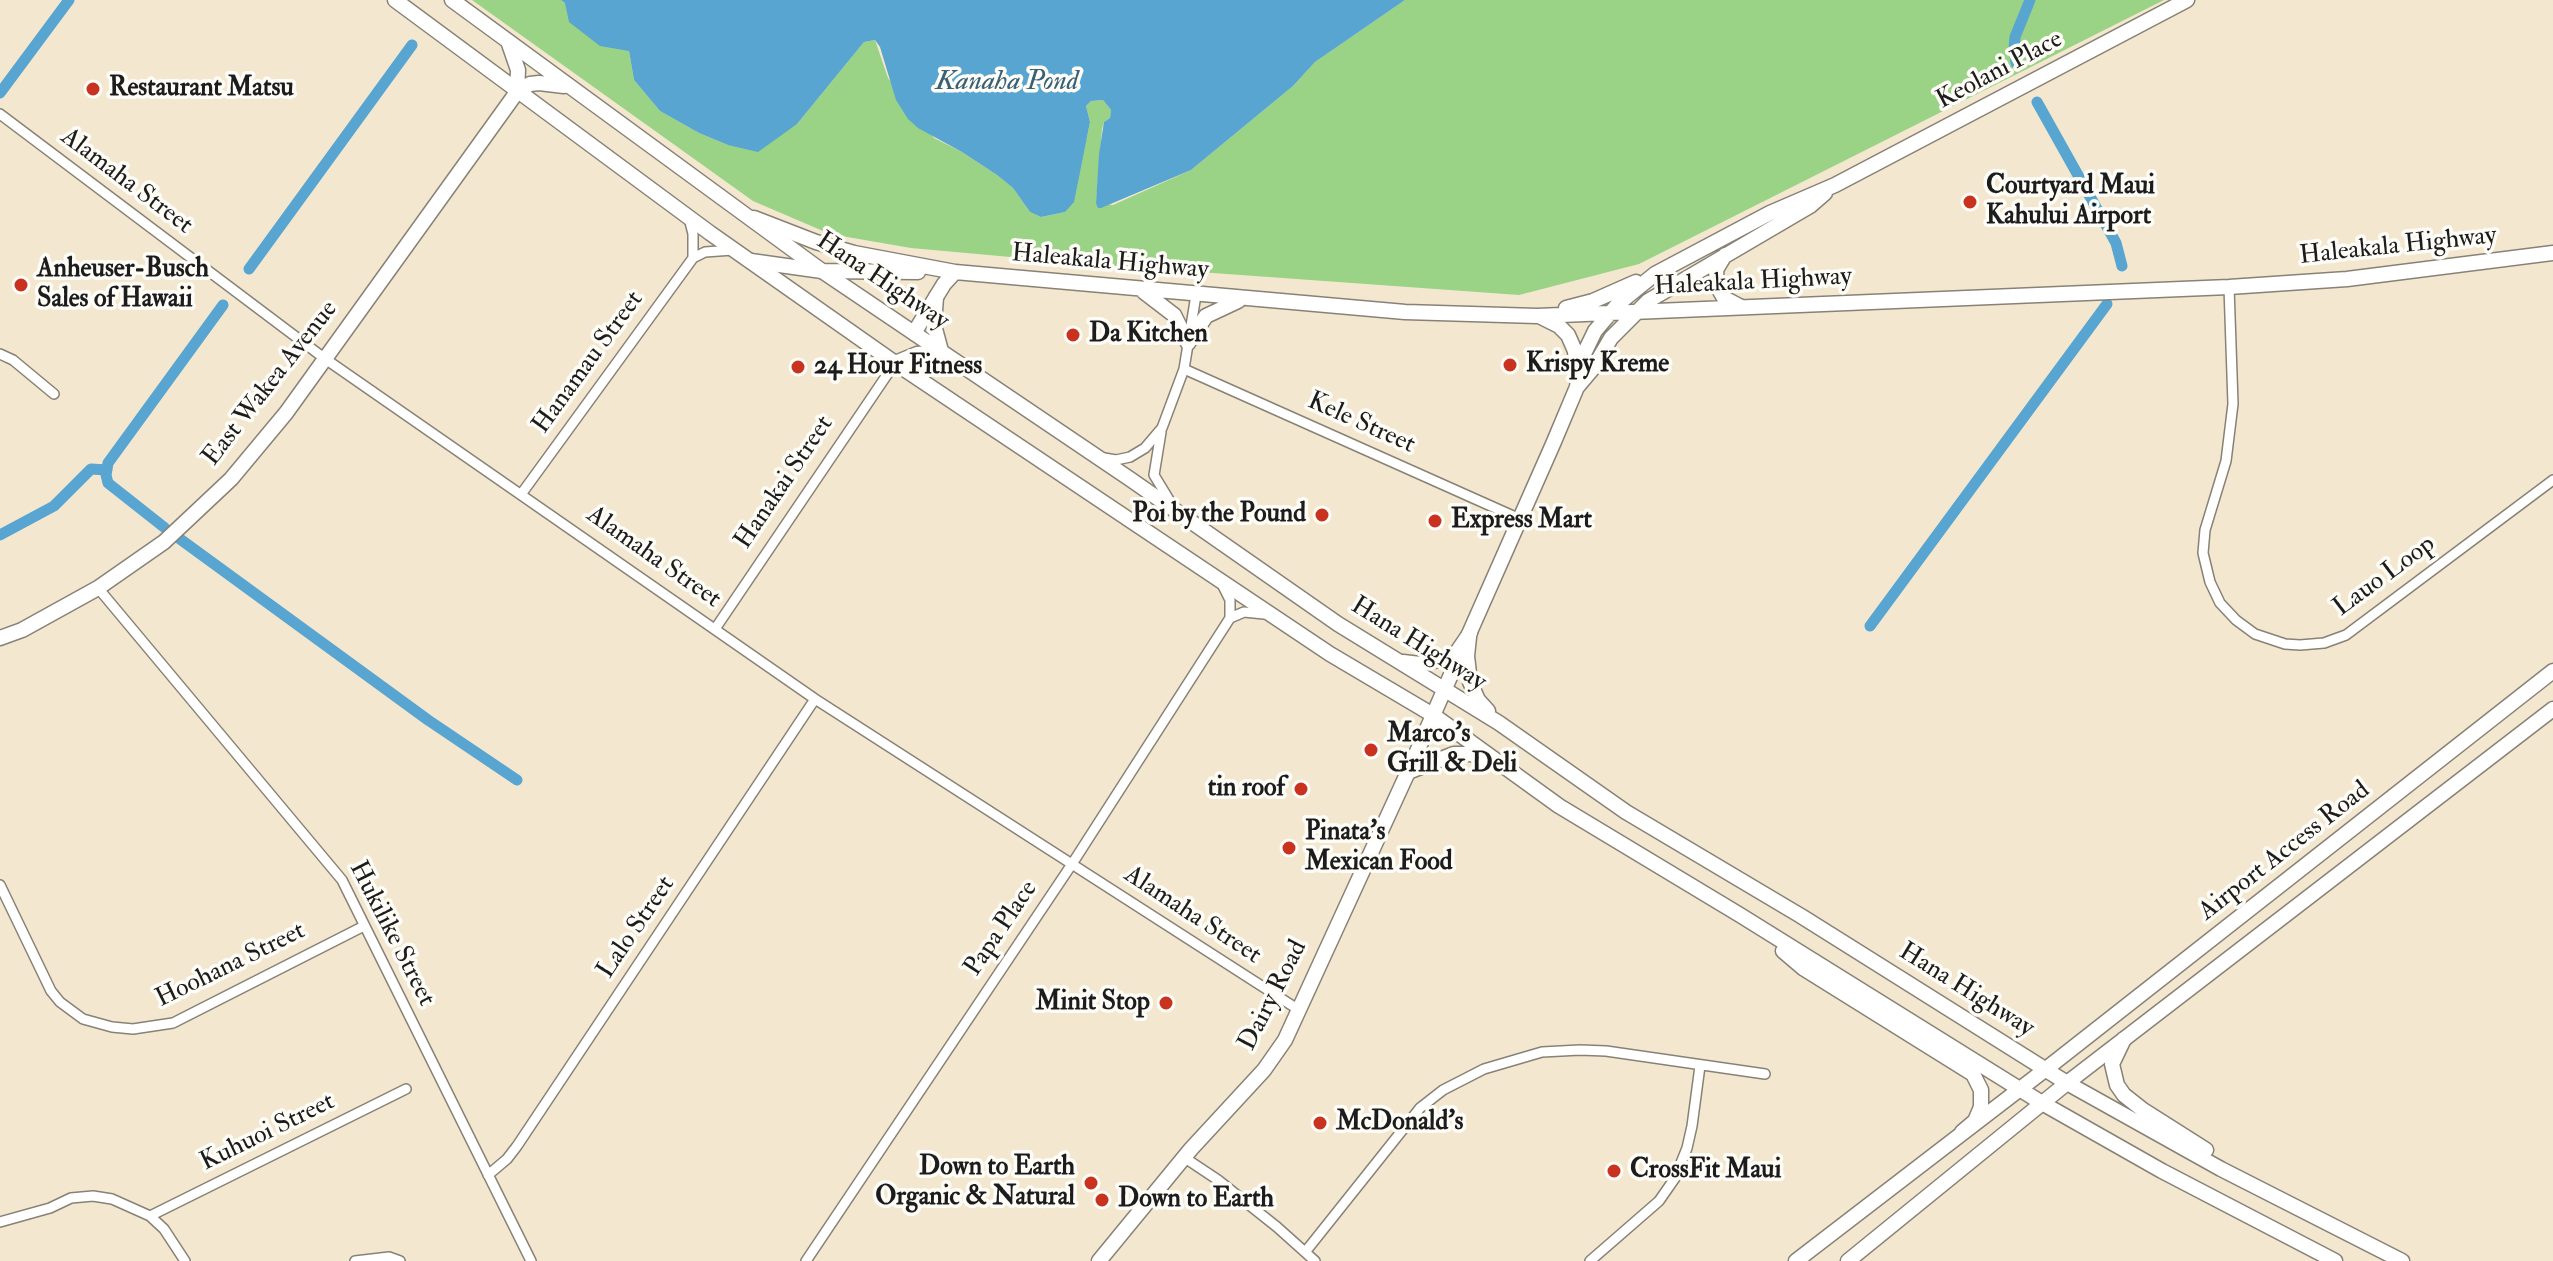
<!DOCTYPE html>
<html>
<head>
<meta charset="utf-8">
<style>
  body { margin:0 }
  canvas { display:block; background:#f3e7cf }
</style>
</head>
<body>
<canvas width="2553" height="1261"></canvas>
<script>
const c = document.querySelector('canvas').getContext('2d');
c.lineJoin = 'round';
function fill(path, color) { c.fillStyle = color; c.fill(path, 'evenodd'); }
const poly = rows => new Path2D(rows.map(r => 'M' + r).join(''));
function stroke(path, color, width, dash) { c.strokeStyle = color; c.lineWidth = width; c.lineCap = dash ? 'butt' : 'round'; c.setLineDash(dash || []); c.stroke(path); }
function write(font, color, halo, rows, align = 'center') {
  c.font = font + ' "IM FELL Double Pica",serif'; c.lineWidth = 7; c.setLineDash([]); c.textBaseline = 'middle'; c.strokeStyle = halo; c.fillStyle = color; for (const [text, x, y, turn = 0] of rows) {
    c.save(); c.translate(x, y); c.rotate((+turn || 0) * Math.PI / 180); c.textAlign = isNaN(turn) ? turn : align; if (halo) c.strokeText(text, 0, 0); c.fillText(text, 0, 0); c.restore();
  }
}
const green = poly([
  [472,0,561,0,629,51,634,80,660,111,699,133,728,145,797,124,864,42,875,40,888,78,934,138,962,152,997,175,1013,188,1030,212,1041,217,1065,212,1087,137,1090,122,1086,106,1091,101,1103,100,1111,110,1110,118,1104,122,1102,129,1096,203,1113,205,1191,170,1293,86,1315,62,1405,0,2164,0,1639,264,1519,295,1088,264,911,248,830,234,753,201]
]);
const water = poly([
  [561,0,1405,0,1315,62,1293,86,1191,170,1101,208,1098,208,1096,203,1099,154,1104,122,1110,118,1111,110,1103,100,1091,101,1086,106,1090,122,1074,202,1065,212,1041,217,1030,212,1013,188,997,175,962,152,918,128,908,119,896,100,880,47,875,40,864,42,797,124,758,152,728,145,699,133,660,111,634,80,629,51,600,46,569,22,565,3]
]);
const canal = poly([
  [2016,63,2014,49,2015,37,2030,0],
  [0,93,69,0],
  [2037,102,2116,243,2122,266],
  [249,269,412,45],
  [165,528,108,483,106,475,108,463,223,305],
  [0,535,54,506,91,469,107,470],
  [180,539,428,720,517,780],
  [1870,626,2107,304]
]);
const street = poly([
  [0,114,324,358,815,699,1299,1010],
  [689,218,693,234,693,258],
  [2229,287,2233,404,2226,461,2205,530,2203,553,2210,582,2220,603,2236,620,2255,634,2285,644,2300,645,2324,643,2346,635,2553,480],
  [0,354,13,360,54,394],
  [1184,369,1520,519],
  [1161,432,1154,475,1171,503],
  [1104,458,1116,460,1130,457,1145,448,1162,428,1184,369,1196,295],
  [522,493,693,258,705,252,733,250],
  [1223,586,1230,600,1230,618],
  [98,588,342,880,531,1261],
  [715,629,895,363],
  [0,885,51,991,60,1002,83,1019,112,1027,133,1029,173,1023,364,926],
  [1185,1158,1218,1180,1277,1227,1315,1261],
  [488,1175,507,1159,517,1146,815,699],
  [150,1216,406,1089],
  [0,1222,50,1208,71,1198,93,1196,112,1199,150,1216,164,1229,185,1261],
  [1306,1251,1420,1108,1443,1090,1484,1069,1542,1052,1580,1050,1606,1051,1765,1074],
  [355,1261,389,1257,400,1261],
  [806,1261,1072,864,1230,618,1244,612,1264,614],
  [1590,1261,1659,1201,1675,1178,1687,1148,1692,1126,1700,1066]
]);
const secondary = poly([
  [754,218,816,242,854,253,955,272,1405,312,1537,316,2229,287,2347,279,2553,253],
  [1725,255,1716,270,1717,286,1724,298,1741,307],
  [751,261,822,271,918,272],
  [1144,292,1174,315,1188,343],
  [1566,308,1593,301,1636,282],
  [1541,317,1559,326,1568,335,1575,351,1576,368],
  [914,333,944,284,955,272],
  [1188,343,1206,316,1238,301],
  [1578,386,1594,367,1611,338,1648,301,1810,206,1825,193],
  [0,638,22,630,98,588,164,542,231,479,286,413,517,92],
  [2046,1069,2553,671],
  [2067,1083,2553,709],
  [1099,1261,1191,1149,1264,1070,1285,1040,1408,772,1553,444,1577,387,1580,362,1595,331,1618,304,1655,274,1770,213,1835,185,2187,0]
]);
const primary = poly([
  [395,0,710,233,895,363,1330,654,1433,715,1559,806,1740,915,2042,1103,2162,1171,2335,1261],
  [452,0,822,271,1130,479,1338,624,1499,723,1626,812,1801,916,2067,1083,2221,1169,2402,1261],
  [509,44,518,70,517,92],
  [517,92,530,84,539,83,564,86],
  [936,297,934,325,941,351],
  [895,363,917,354,940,352],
  [1469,637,1467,656,1470,682,1478,700,1488,711],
  [1403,662,1420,664,1443,659,1457,652,1470,633],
  [1408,772,1454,754,1471,754,1483,758],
  [1783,951,1803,968,1973,1074,1981,1090,1981,1107,1975,1121,1962,1132],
  [2124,1039,2112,1064,2117,1085,2124,1095,2143,1110,2206,1150],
  [1796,1261,2046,1069],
  [1848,1261,2067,1083]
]);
const markers = [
  [93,89,8,"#c8321e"],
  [1970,202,8,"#c8321e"],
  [21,285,8,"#c8321e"],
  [1073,335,8,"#c8321e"],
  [1510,365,8,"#c8321e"],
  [798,367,8,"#c8321e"],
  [1322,515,8,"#c8321e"],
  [1435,521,8,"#c8321e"],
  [1371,750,8,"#c8321e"],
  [1301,789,8,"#c8321e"],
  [1289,848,8,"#c8321e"],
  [1166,1003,8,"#c8321e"],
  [1320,1123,8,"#c8321e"],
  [1614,1171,8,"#c8321e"],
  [1091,1183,8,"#c8321e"],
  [1102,1200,8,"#c8321e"]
];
const streetNames = [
  ["Keolani Place",2000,71,-28],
  ["Alamaha Street",126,182,37],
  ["Haleakala Highway",2398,247,-6],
  ["Haleakala Highway",1110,263,5],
  ["Hana Highway",882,282,34],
  ["Haleakala Highway",1753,283,-3],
  ["Hanamau Street",589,363,-54],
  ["East Wakea Avenue",271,384,-52],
  ["Kele Street",1361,424,24],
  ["Hanakai Street",785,483,-56],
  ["Alamaha Street",653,558,35],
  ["Lauo Loop",2385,577,-36],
  ["Hana Highway",1418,645,32],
  ["Airport Access Road",2285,852,-38],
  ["Alamaha Street",1192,916,33],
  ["Lalo Street",637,928,-56],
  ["Papa Place",1002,929,-56],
  ["Hukilike Street",391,934,63],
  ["Hoohana Street",231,966,-26],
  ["Hana Highway",1966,991,32],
  ["Dairy Road",1274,996,-63],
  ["Kuhuoi Street",268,1133,-26]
];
const poiNames = [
  ["Restaurant Matsu",109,89],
  ["Courtyard Maui",1986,187],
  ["Kahului Airport",1986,217],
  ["Anheuser-Busch",37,270],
  ["Sales of Hawaii",37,300],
  ["Da Kitchen",1089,335],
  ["Krispy Kreme",1526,365],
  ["24 Hour Fitness",814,367],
  ["Poi by the Pound",1306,515,"right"],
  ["Express Mart",1451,521],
  ["Marco's",1387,735],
  ["Grill & Deli",1387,765],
  ["tin roof",1285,789,"right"],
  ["Pinata’s",1305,833],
  ["Mexican Food",1305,863],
  ["Minit Stop",1150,1003,"right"],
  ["McDonald's",1336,1123],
  ["Down to Earth",1075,1168,"right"],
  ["Organic & Natural",1075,1198,"right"],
  ["CrossFit Maui",1630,1171],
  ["Down to Earth",1118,1200]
];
const waterNames = [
  ["Kanaha Pond",1007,83]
];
fill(green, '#9ad385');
fill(water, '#57a5d0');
stroke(canal, '#57a5d0', 11);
stroke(street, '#888276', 12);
stroke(secondary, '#888276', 17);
stroke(primary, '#888276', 17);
stroke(street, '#fff', 9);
stroke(secondary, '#fff', 14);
stroke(primary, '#fff', 14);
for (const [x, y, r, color] of markers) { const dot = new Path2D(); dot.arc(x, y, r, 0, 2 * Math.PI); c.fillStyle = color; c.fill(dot); stroke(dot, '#fdfcf7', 3); }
write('26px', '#1c1c1c', '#fdfcf7', streetNames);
write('bold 26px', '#1c1c1c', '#fdfcf7', poiNames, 'left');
write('italic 28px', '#3a6076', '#fdfcf7', waterNames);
</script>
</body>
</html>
